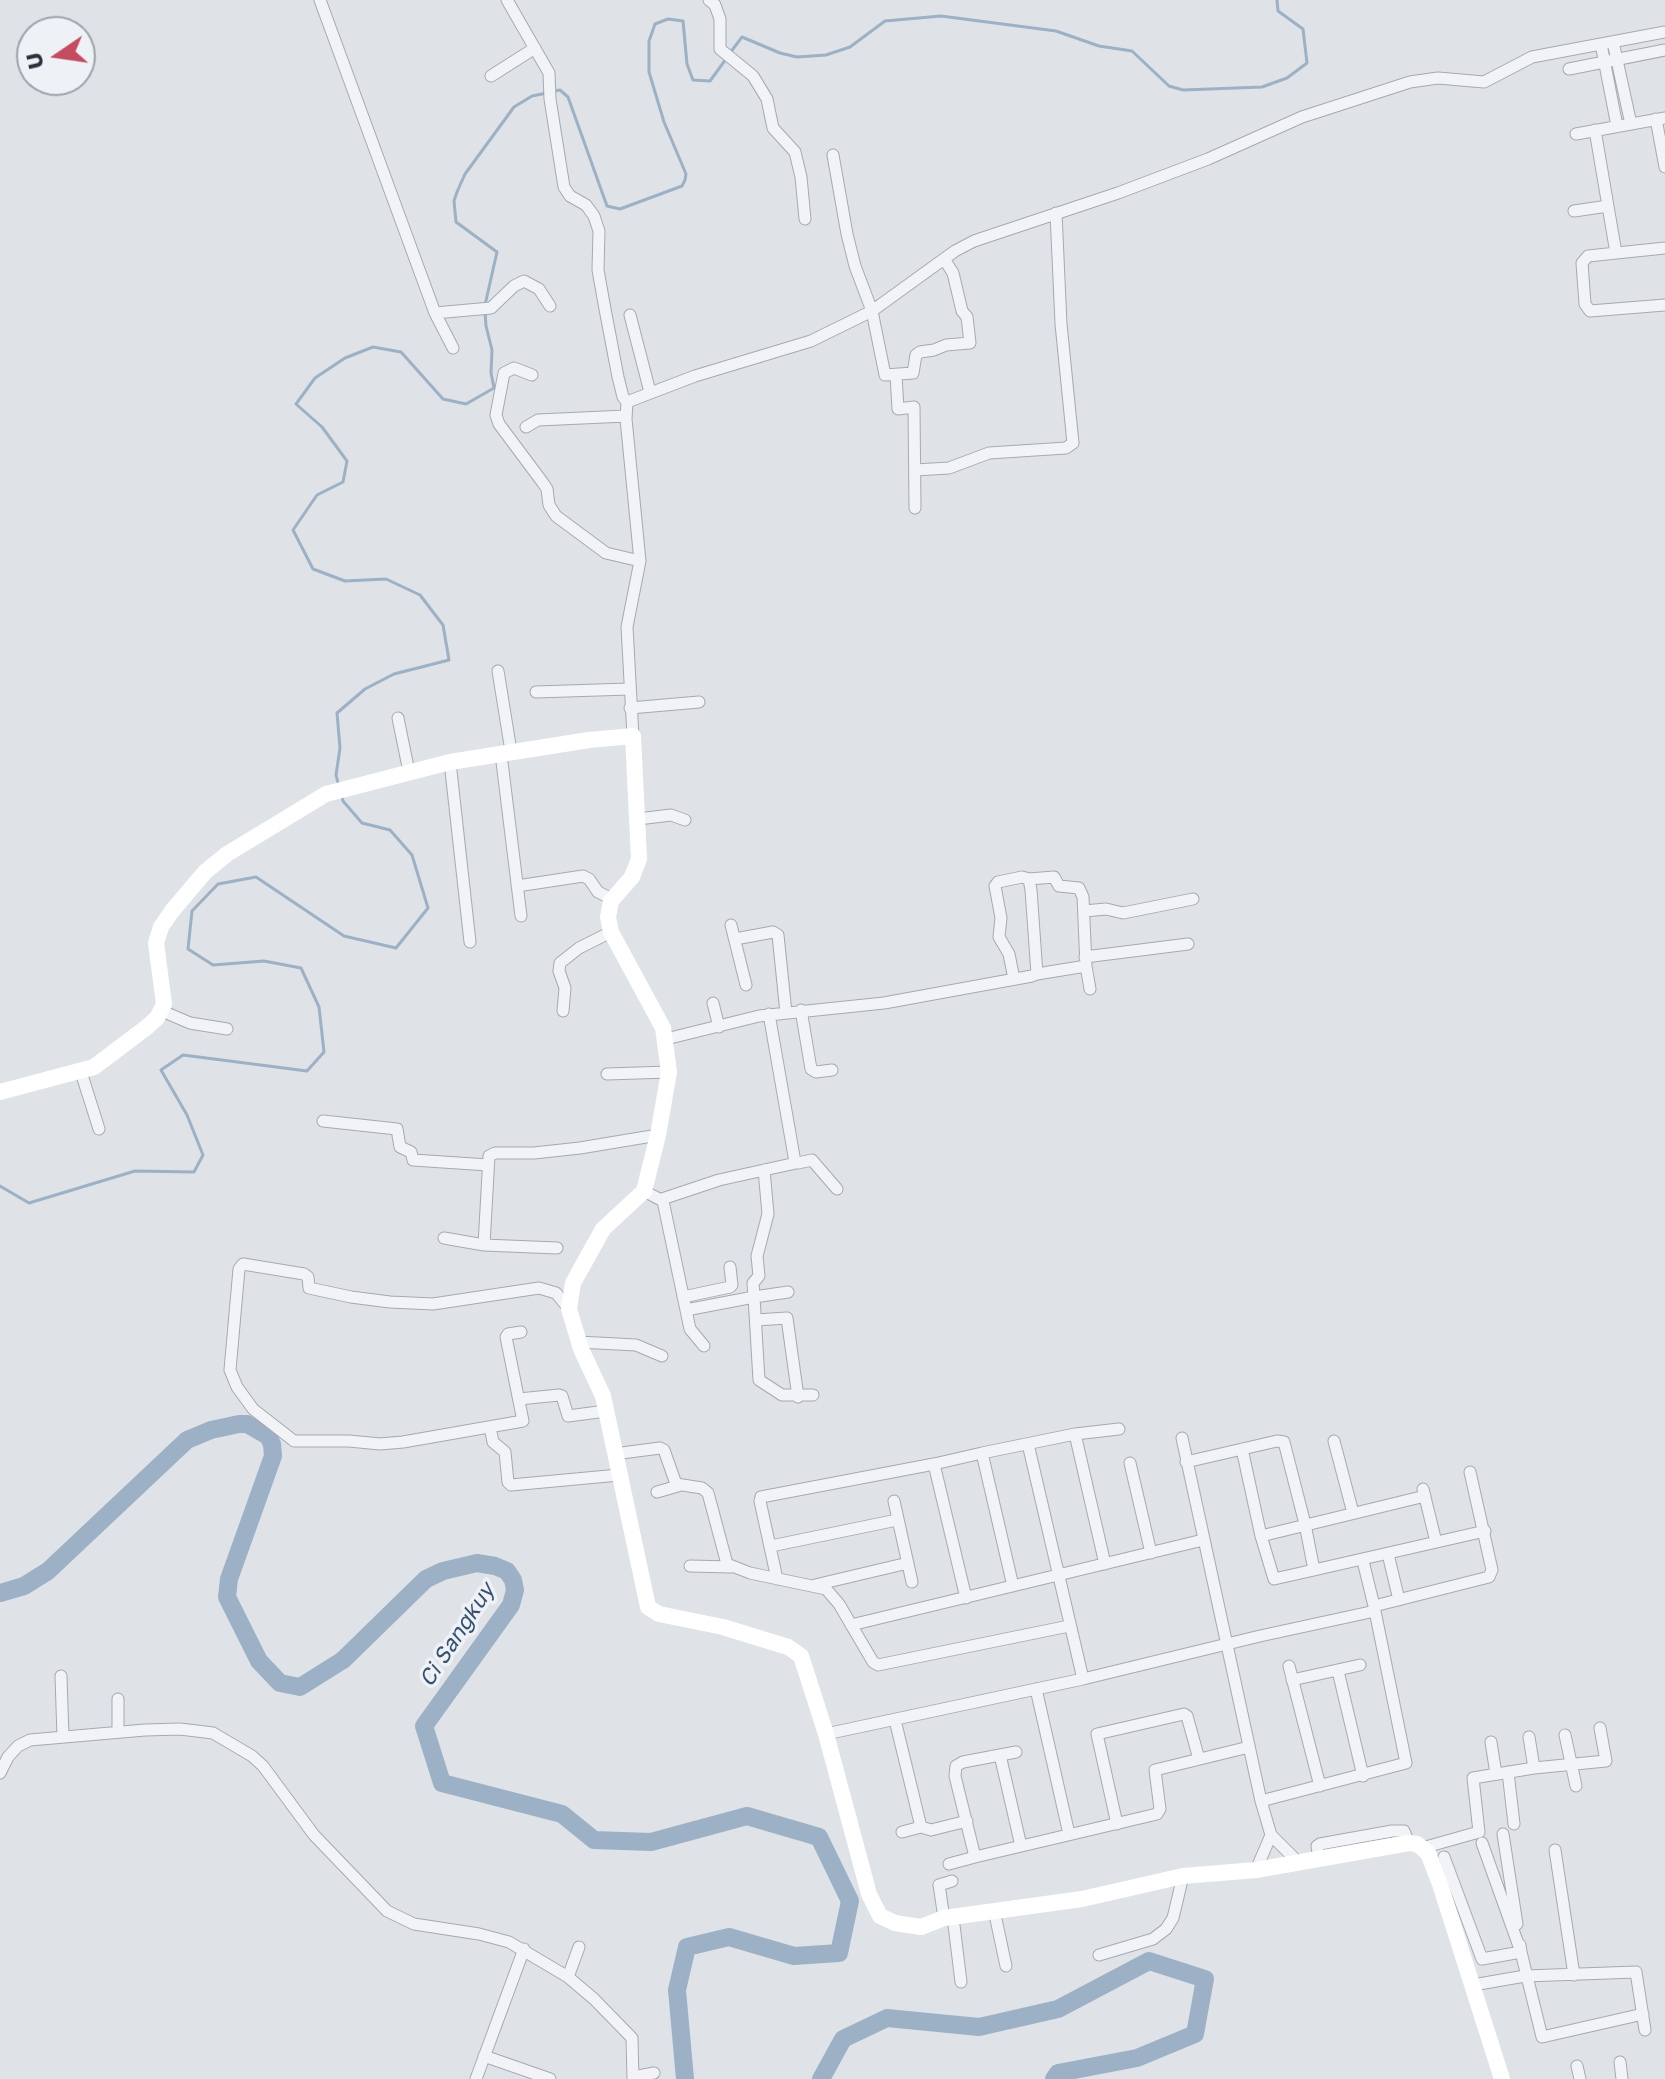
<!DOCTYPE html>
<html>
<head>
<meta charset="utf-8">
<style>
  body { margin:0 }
  #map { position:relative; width:1665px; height:2079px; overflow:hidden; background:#dfe3e7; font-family:"Golos Text",sans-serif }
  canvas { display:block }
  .north { position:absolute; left:16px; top:16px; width:80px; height:80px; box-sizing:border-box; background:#eef1f5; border:2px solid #9fa4ac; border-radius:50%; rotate:257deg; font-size:22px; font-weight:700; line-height:32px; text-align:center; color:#29313e }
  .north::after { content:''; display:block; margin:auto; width:28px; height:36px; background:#c54b60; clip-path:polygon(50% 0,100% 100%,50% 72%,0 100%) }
</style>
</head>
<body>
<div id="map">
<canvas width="1665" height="2079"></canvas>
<div class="north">U</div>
</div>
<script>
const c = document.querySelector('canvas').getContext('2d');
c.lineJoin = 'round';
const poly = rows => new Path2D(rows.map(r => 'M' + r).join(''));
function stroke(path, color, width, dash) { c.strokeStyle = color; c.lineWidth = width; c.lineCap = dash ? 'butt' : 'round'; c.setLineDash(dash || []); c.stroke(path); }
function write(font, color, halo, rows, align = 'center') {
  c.font = font + ' "Golos Text",sans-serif'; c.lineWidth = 7; c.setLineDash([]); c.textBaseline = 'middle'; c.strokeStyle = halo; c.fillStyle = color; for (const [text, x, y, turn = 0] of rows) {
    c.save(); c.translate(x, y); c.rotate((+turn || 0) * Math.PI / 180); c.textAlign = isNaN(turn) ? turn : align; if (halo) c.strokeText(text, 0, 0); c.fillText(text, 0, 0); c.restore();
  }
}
const stream = poly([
  [730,53,742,37,780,53,797,57,826,55,850,47,885,21,941,16,1056,31,1099,46,1132,51,1169,86,1183,90,1262,87,1287,78,1307,63,1303,29,1278,11,1277,0],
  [554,91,560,90,568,97,607,206,620,209,682,186,685,180,686,174,664,122,649,72,649,41,655,24,668,19,683,21,687,64,693,80,710,81,726,59],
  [485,305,497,252,456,222,454,201,457,192,465,174,514,107,532,96,547,93],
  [338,783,336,775,340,748,337,713,365,689,394,674,449,660,443,625,420,595,386,579,345,581,313,569,293,530,317,495,343,482,347,461,322,427,296,404,315,378,345,358,373,347,401,352,443,399,466,404,494,388,491,373,492,350,486,326,485,312],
  [0,1186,29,1203,135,1171,194,1172,203,1155,187,1115,161,1070,183,1055,307,1071,324,1052,319,1007,301,968,264,961,213,965,188,949,192,911,218,884,256,877,344,936,396,948,428,908,412,855,390,830,362,823,343,801,341,794]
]);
const river = poly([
  [0,1593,24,1586,48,1571,187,1440,211,1430,239,1424,247,1424,268,1436,272,1444,273,1456,229,1579,227,1597,259,1661,280,1683,300,1687,343,1660,426,1579,443,1571,477,1563,495,1566,507,1571,513,1580,515,1590,511,1605,424,1726,442,1783,562,1814,594,1840,651,1842,747,1816,819,1837,850,1901,839,1953,794,1956,729,1937,687,1947,677,1990,685,2079],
  [821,2079,843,2039,887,2018,979,2027,1058,2009,1149,1961,1205,1979,1195,2034,1137,2058,1058,2073,1054,2079]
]);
const street = poly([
  [320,0,435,313,453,348],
  [507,0,549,73,550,99,564,187,570,196,586,205,594,216,599,231,598,270,605,309,618,377,623,397,627,402],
  [709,0,715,5,720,19,720,49,753,76,767,99,773,128,795,152,801,177,805,219],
  [1613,42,1631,124],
  [1601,44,1617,126],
  [1569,69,1665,50],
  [491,76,535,48],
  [1656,119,1665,167],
  [1595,130,1616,253],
  [1576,134,1665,118],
  [833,155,847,234,855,266,872,311,885,375,913,373,916,355,920,352,934,350,946,345,970,343,967,317,962,311,953,273,944,259],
  [1574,211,1608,206],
  [1665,248,1588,256,1582,263,1585,304,1590,311,1665,305],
  [435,313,491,308,514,286,524,281,539,289,550,306],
  [630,315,650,392],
  [532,375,514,368,504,373,496,415,499,424,543,483,547,489,549,505,556,516,606,553,640,561],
  [896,375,898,409,914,407,915,508],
  [526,427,538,420,626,416],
  [915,470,949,468,989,453,1066,448,1073,443,1061,324,1056,213],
  [498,671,511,751],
  [536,692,629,689],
  [630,708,699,702],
  [398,718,409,772],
  [633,736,627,627,640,561,626,419,627,402,695,376,811,341,872,311,955,251,974,241,1118,193,1208,159,1302,117,1410,82,1438,78,1484,82,1532,57,1665,32],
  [501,754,521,916],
  [450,762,470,942],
  [638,819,671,815,685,820],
  [1029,879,1054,877,1059,886,1079,888,1083,897,1086,966,1037,974],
  [517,886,583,876,589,879,598,892,612,899],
  [1084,911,1106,909,1123,913,1193,899],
  [731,925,746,985],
  [735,939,773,932,778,935,786,1013],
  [1085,957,1188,944],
  [1086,966,1090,989],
  [713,1003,719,1027],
  [801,1010,811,1069,816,1072,832,1070],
  [162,1011,190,1023,227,1029],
  [563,1011,565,988,559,971,560,963,579,948,611,932],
  [769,1014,795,1162,798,1163,812,1160,837,1189],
  [666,1039,759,1016,884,1003,1032,976,1037,974,1031,890,1029,879,1022,877,998,882,995,886,1001,918,999,937,1009,954,1014,979],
  [81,1072,99,1129],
  [607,1074,669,1072],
  [323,1121,397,1129,400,1147,411,1152,413,1160,488,1165],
  [764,1170,768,1214,757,1256,759,1276,753,1283,754,1297,788,1292],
  [644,1191,663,1201,690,1329,704,1346],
  [662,1199,719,1180,796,1163],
  [444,1238,484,1245],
  [557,1248,484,1245,489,1156,495,1153,534,1153,580,1148,658,1135],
  [683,1297,730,1287,732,1285,730,1267],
  [686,1310,754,1297,759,1380,782,1395,813,1395],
  [756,1320,787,1318,798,1397],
  [521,1332,508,1334,506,1337,523,1421,403,1442,380,1444,349,1441,294,1441,253,1409,237,1387,230,1370,239,1269,243,1264,304,1274,308,1277,309,1288,351,1297,390,1302,433,1304,539,1288,556,1293,569,1309],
  [578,1342,636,1345,662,1356],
  [519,1399,559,1395,562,1396,568,1416,606,1411],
  [490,1427,493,1442,505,1452,508,1482,511,1485,619,1475],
  [1075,1434,1105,1564],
  [1182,1438,1261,1801,1271,1835,1299,1863],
  [1334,1441,1353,1513],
  [1028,1444,1083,1679],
  [1242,1449,1261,1536],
  [982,1453,1075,1434,1119,1429],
  [614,1454,660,1448,664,1450,676,1484,702,1488,708,1493,727,1564,750,1573,826,1589,839,1604,873,1662,878,1665,1069,1626],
  [1186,1462,1277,1441,1284,1442,1305,1524,1314,1570,1485,1531],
  [1130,1463,1151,1553],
  [1423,1489,1436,1542],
  [657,1492,678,1486],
  [894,1501,912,1582],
  [771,1546,897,1520],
  [1388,1554,1399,1600],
  [1363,1561,1374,1606],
  [690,1566,731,1567],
  [1314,1570,1274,1579,1261,1536,1425,1496],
  [777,1579,760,1501,761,1497,934,1464],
  [815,1585,908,1563],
  [966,1598,934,1464,982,1453,1013,1586],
  [851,1625,1203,1540],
  [1289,1666,1320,1786],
  [1338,1671,1363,1776],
  [61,1676,63,1737],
  [1292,1680,1360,1665],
  [1036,1689,1069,1834],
  [118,1699,118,1732],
  [895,1720,921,1827,931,1830,967,1821],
  [826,1734,1083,1679,1260,1636,1375,1611,1374,1606,1489,1577,1492,1570,1470,1472],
  [1565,1735,1576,1786],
  [1529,1737,1534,1768],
  [1491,1742,1496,1774],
  [1016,1752,963,1762,956,1766,955,1776,975,1857,1157,1814,1160,1809,1155,1770,1249,1747],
  [1000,1755,1021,1846],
  [1508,1772,1514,1824],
  [0,1773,8,1757,18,1746,30,1740,145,1730,180,1729,213,1733,252,1756,263,1766,314,1835,387,1911,414,1924,479,1934,509,1942,568,1977,594,1999,632,2038,633,2079],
  [1261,1801,1406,1763,1375,1611],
  [1117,1824,1097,1734,1184,1714,1187,1716,1199,1759],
  [902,1832,921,1827],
  [1503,1834,1517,1924],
  [1482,1843,1521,1952,1542,2037,1643,2014],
  [1422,1848,1479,1832,1473,1778,1534,1768,1606,1761,1600,1728],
  [1555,1850,1574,1975],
  [1444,1857,1482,1959,1521,1952,1520,1945],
  [1319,1859,1317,1846,1320,1844,1392,1831,1404,1831,1409,1843],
  [949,1864,975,1857],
  [1256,1870,1271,1835],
  [994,1910,1006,1966],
  [953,1917,961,1982],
  [944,1918,939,1885,952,1881],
  [1099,1955,1153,1939,1166,1929,1173,1918,1183,1876],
  [568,1977,579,1947],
  [1473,1985,1525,1976,1636,1972,1645,2030],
  [484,2056,550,2079],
  [1620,2062,1622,2079],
  [1577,2066,1580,2079],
  [633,2077,654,2073],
  [476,2079,524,1949]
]);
const secondary = poly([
  [0,1092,94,1067,147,1027,157,1018,164,1004,156,943,161,927,172,911,205,872,227,854,326,794,450,762,589,740,633,736,639,859,632,877,611,901,608,917,611,932,663,1028,669,1072,658,1135,644,1191,603,1229,573,1283,569,1309,581,1349,603,1396,648,1607,659,1614,723,1627,788,1647,801,1656,826,1734,869,1894,880,1916,895,1923,921,1927,944,1918,1082,1899,1183,1876,1256,1870,1409,1843,1417,1844,1428,1853,1440,1884,1502,2079]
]);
const waterNames = [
  ["Ci Sangkuy",457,1635,-57]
];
stroke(stream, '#9cb1c5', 3);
stroke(river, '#9cb1c5', 18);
stroke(street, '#a5aab1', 13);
stroke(street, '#f2f3f6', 11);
stroke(secondary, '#fff', 16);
write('italic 22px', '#36506f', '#eef1f5', waterNames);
</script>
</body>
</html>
